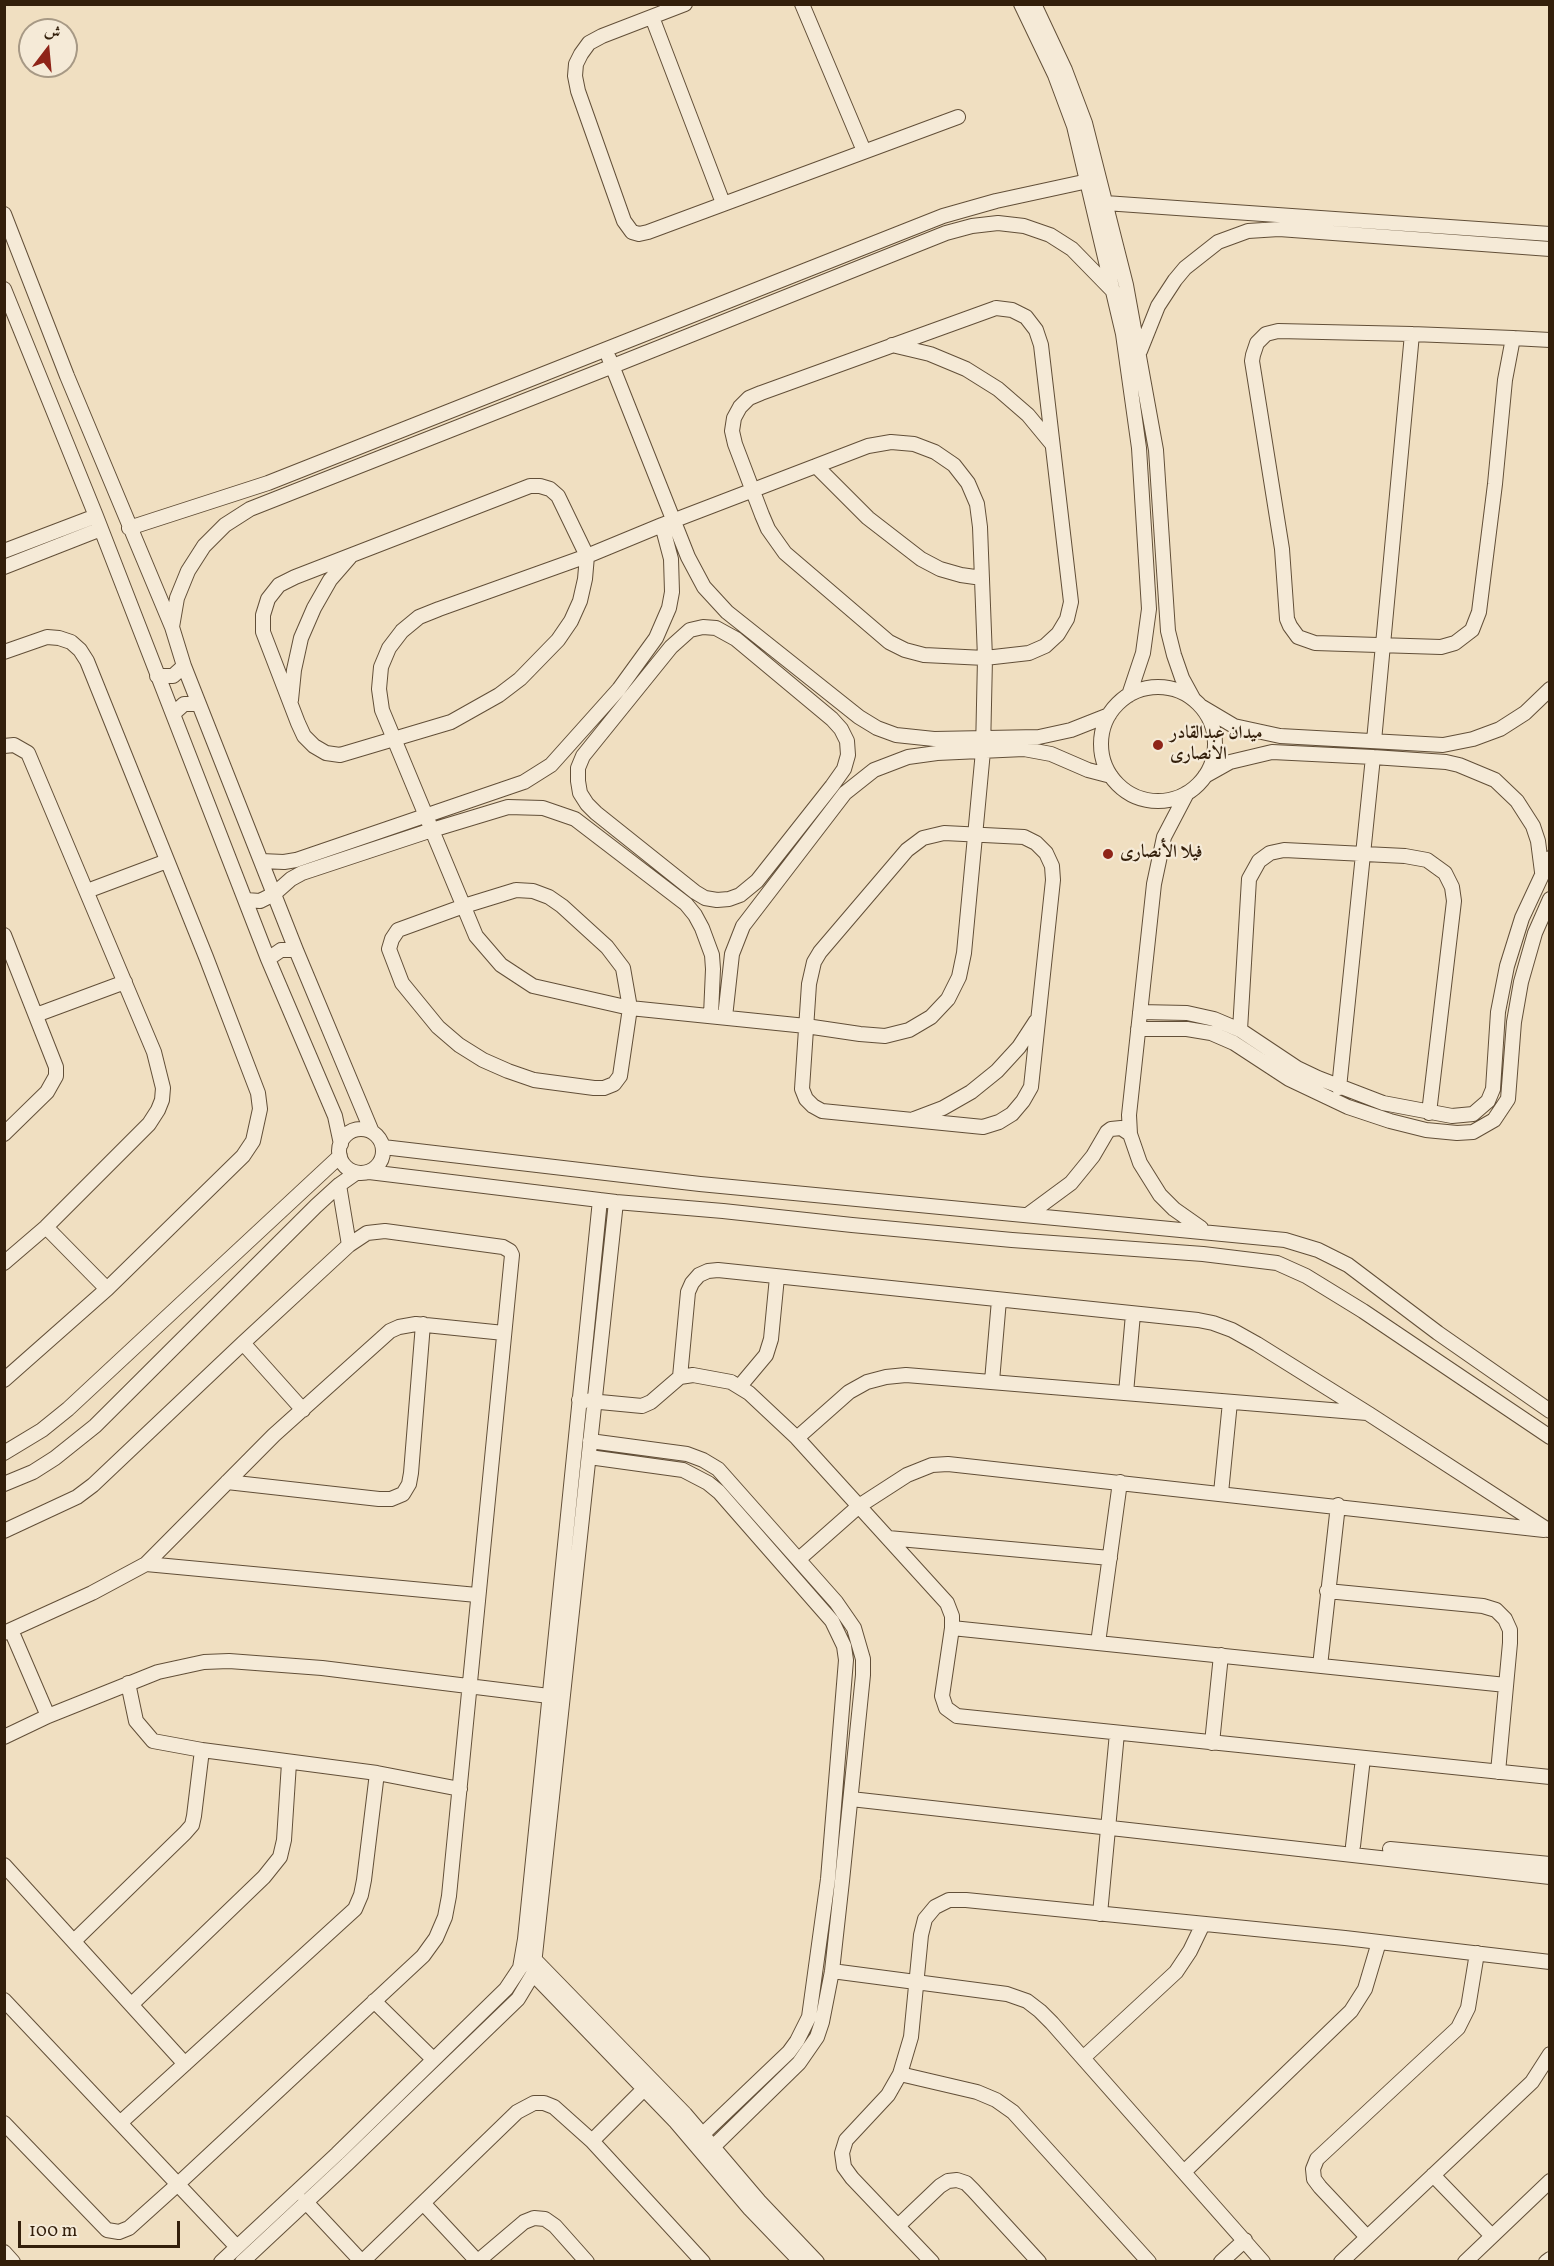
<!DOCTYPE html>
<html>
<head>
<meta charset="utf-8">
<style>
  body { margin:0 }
  #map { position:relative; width:1554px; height:2266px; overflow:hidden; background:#f0dfc1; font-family:Vollkorn,Amiri,serif }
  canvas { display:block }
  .frame { position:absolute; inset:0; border:6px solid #331f0b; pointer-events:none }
  .north { position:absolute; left:18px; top:18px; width:60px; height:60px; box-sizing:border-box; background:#f5ead7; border:2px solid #a79985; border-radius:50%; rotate:16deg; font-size:16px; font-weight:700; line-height:24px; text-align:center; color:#331f0b }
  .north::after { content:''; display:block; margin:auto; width:21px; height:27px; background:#8f2418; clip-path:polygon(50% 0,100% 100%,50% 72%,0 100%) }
  .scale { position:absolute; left:18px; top:2221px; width:162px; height:27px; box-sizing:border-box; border:3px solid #331f0b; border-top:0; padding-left:8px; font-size:18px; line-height:21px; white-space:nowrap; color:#331f0b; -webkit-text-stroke:4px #f5ead7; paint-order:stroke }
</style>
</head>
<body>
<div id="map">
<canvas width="1554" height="2266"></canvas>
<div class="frame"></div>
<div class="north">ش</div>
<div class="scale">100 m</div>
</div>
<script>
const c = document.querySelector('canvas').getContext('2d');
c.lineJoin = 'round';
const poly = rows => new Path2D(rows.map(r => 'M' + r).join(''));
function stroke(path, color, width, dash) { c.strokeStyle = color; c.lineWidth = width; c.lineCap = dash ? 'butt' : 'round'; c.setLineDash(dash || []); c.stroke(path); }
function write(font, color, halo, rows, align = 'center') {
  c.font = font + ' Vollkorn,Amiri,serif'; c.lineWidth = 4.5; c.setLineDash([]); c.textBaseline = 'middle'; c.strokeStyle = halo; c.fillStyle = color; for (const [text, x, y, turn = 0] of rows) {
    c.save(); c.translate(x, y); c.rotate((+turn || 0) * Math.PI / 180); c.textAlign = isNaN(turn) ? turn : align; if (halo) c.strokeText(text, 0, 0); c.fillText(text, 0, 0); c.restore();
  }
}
const minor = poly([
  [685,4,602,36,589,43,581,54,576,64,575,76,578,91,624,221,632,232,639,234,648,232,958,117],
  [802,4,864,151],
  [1021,4,1055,75,1074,126,1123,334,1139,448,1149,609,1143,653,1129,695],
  [1034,4,1065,70,1085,123,1126,285,1156,450,1168,631,1174,655,1182,678,1194,700],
  [652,17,723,203],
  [1105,203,1550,234],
  [4,214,67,376,172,627,184,666,296,950,372,1132],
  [4,289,96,516,268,959,335,1116,341,1144],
  [996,308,1012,310,1026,317,1036,330,1041,345,1071,602,1067,619,1058,634,1045,646,1029,653,985,658,924,655,905,650,889,642,785,553,768,529,762,515,735,444,732,431,734,418,740,407,749,398,761,393,996,308],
  [1513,338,1505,380,1495,484,1479,612,1472,630,1455,643,1441,647,1315,643,1298,637,1290,626,1287,619,1282,549,1252,361,1253,355,1257,343,1266,334,1278,331,1412,334,1513,338,1550,340],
  [892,345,930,354,966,369,998,389,1028,415,1052,444],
  [1140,351,1158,306,1175,280,1185,268,1218,242,1248,231,1279,229,1550,249],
  [609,358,688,557,704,587,727,612,859,717,877,728,896,735,934,739,1039,737,1071,730,1109,715],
  [891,442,914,444,935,452,954,465,968,483,977,504,980,527,985,658,983,751,964,953,959,977,948,999,931,1017,909,1030,885,1036,860,1034,806,1026,630,1008,533,986,501,965,476,936,382,710,379,689,381,667,389,648,402,631,419,617,439,609,587,556,662,525,868,446,891,442],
  [816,466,868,518,921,559,940,569,961,575,982,578],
  [530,486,540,486,550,489,558,496,587,556,585,579,580,601,571,621,558,640,520,679,499,695,451,722,340,755,326,753,314,746,304,736,298,723,263,632,263,615,268,599,279,585,295,577,530,486],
  [129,528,268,483,943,216,996,201,1088,181],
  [4,551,96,516],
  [4,567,101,529],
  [172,627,177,598,188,571,204,546,225,525,250,509,613,366,946,233,972,226,998,223,1024,226,1050,235,1072,249,1114,292],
  [703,627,716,628,736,639,832,719,841,729,847,741,848,755,844,769,832,786,757,881,740,895,729,899,717,900,705,898,695,892,596,813,587,804,580,793,578,781,578,768,583,756,671,647,690,630,703,627],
  [4,652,47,637,59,638,71,642,80,650,87,661,206,957,258,1093,260,1109,253,1141,243,1156,107,1289,4,1380],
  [157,676,173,676,184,666],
  '1101 744a57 57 0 1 1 114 0a57 57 0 1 1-114 0Z',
  [291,700,294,670,301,638,314,608,330,580,350,557],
  [1202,707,1234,726,1280,736,1443,745,1473,739,1500,729,1525,713,1550,689],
  [173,714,184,704,199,704],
  [1374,741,1412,334],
  [4,746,14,745,28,753,154,1052,163,1088,162,1100,158,1110,149,1124,46,1227,4,1263],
  [1205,776,1230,762,1272,752,1373,757,1446,762,1459,765,1495,780,1517,801,1533,826,1538,841,1542,872],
  [944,833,1024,837,1036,843,1046,853,1052,866,1053,880,1031,1087,1023,1101,1012,1114,999,1122,983,1127,822,1111,813,1106,806,1099,802,1089,809,984,814,962,820,952,907,850,923,838,944,833],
  [261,861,284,862,296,860,524,782,551,765,619,689,656,638,669,608,672,592,671,559,662,525],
  [516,890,533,891,549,897,562,906,607,947,623,968,630,1008,620,1076,614,1084,604,1088,594,1088,534,1080,508,1071,483,1060,459,1045,438,1027,402,983,389,949,392,939,398,930,464,906,516,890],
  [87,891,167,861],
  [246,900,260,901,274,894,291,879,302,873,432,830,508,807,543,808,575,819,686,904,695,915,702,928,712,955,713,969,711,1015],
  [4,935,56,1067,56,1076,47,1092,4,1134],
  [268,959,281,950,296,950],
  [1140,1012,1187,1013,1214,1019,1240,1030,1297,1068,1318,1078,1383,1103,1452,1116,1473,1114,1488,1101,1493,1089,1498,1012,1507,966,1522,918,1550,858],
  [36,1015,125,982],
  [725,1017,732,954,743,926,845,793,874,770,908,757,937,753,1024,749,1051,754,1088,770,1111,776],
  [1138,1029,1187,1029,1211,1033,1234,1043,1289,1079,1348,1107,1390,1121,1426,1130,1457,1133,1473,1132,1494,1120,1508,1099,1514,1022,1521,982,1535,933,1550,899],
  [1240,1030,1249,879,1259,861,1270,853,1284,850,1405,856,1427,860,1445,873,1452,887,1454,901,1429,1113],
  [1339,1088,1373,757],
  [914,1119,943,1108,971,1092,997,1071,1019,1047,1036,1021],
  '339 1151a22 22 0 1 1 44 0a22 22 0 1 1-44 0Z',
  [1130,1134,1129,1115,1154,884,1164,837,1187,793],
  [383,1147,700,1184,1285,1240,1318,1250,1348,1265,1438,1333,1550,1411],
  [369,1172,616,1202,723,1211,852,1225,1012,1240,1203,1254,1277,1263,1306,1276,1363,1311,1550,1437],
  [339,1185,349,1245],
  [1029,1214,1071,1183,1093,1156,1107,1132,1111,1129,1121,1128,1130,1134,1140,1163,1160,1195,1174,1209,1201,1228],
  [46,1227,107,1289],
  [243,1343,303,1410],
  [680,1377,688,1292,692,1283,699,1275,708,1271,718,1270,1198,1320,1213,1323,1232,1330,1257,1344,1369,1414,1548,1530],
  [992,1381,999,1300],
  [740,1386,766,1355,771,1339,777,1277],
  [1126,1393,1133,1314],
  [579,1400,642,1406,651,1402,680,1377,693,1375,731,1382,749,1393,797,1438,947,1603,952,1616,952,1628,942,1696,946,1708,957,1716,1550,1777],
  [797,1438,849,1392,867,1382,886,1377,906,1375,1367,1413],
  [590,1441,687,1454,703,1460,718,1469,836,1602,854,1628,863,1659,863,1675,842,1881,832,1971,822,2022,817,2037,799,2063,713,2147],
  [4,1453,42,1430,68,1409,340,1156],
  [589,1457,683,1470,708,1483,719,1492,832,1621,844,1646,846,1660,828,1879,809,2017,797,2041,789,2052,703,2134],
  [227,1482,379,1499,391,1499,403,1494,409,1484,411,1473,423,1324],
  [4,1484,33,1472,55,1458,95,1426,316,1206,339,1185,356,1173],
  [1221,1493,1230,1402],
  [4,1531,77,1497,93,1485,243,1343,349,1245,367,1233,385,1231,503,1247,510,1251,512,1255,449,1896,445,1917,436,1938,423,1956,178,2184,129,2228,119,2232,107,2230,4,2123],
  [888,1538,1110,1558],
  [799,1559,859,1506,907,1475,932,1465,948,1464,1544,1530],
  [146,1564,477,1595],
  [1327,1591,1483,1606,1496,1610,1505,1619,1510,1630,1510,1643,1498,1772],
  [952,1628,1506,1685],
  [11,1630,48,1716],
  [4,1633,92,1593,146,1564,274,1435,390,1331,399,1327,416,1324,504,1333],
  [1098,1643,1120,1482],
  [1320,1666,1338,1505],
  [4,1737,48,1716,158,1672,204,1662,229,1661,322,1668,549,1696],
  [1212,1743,1221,1655],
  [202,1750,377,1773,460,1789],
  [851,1799,1550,1877],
  [1353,1846,1363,1758],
  [1390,1849,1550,1864],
  [4,1865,185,2064],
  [1100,1914,1117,1733],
  [74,1941,185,1833,192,1825,194,1816,202,1750,153,1741,136,1721,128,1683],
  [535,1960,685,2114,759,2201,817,2262],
  [832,1971,1007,1994,1027,2001,1040,2011,1052,2023,1263,2262],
  [533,1974,676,2122,750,2209,801,2262],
  [4,2000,236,2246],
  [374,2001,433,2059],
  [132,2004,264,1877,280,1857,284,1840,289,1763],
  [1083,2058,1176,1972,1190,1951,1203,1924],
  [900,2074,977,2092,996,2100,1013,2112,1149,2262],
  [120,2123,355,1909,361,1895,364,1880,377,1773],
  [592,2141,644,2089],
  [1184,2172,1351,2011,1365,1989,1379,1942],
  [1433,2175,1492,2236],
  [305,2201,362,2262],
  [423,2203,478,2262],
  [898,2226,940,2186,948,2181,957,2180,966,2183,973,2190,1039,2262],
  [1367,2237,1320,2187,1314,2179,1313,2169,1317,2159,1458,2028,1468,2008,1477,1953],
  [4,2252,13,2262],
  [478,2261,524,2222,534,2218,545,2219,555,2226,587,2262],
  [221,2262,337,2154,506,1989,520,1968,525,1939,600,1200],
  [242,2262,347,2164,518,1999,533,1974,616,1202],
  [362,2262,517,2112,534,2103,544,2103,554,2107,592,2141,703,2262],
  [932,2262,852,2178,844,2167,842,2153,846,2140,888,2095,900,2074,911,2037,921,1935,925,1919,935,1907,949,1900,966,1900,1345,1938,1550,1962],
  [1221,2262,1245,2240],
  [1341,2262,1532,2082,1550,2054],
  [1465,2262,1550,2181],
  [1546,2262,1550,2259]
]);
const markers = [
  [1158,745,6,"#8f2418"],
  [1108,854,6,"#8f2418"]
];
const poiNames = [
  ["ميدان عبدالقادر",1170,735],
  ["الانصارى",1170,756],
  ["فيلا الأنصارى",1120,854]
];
stroke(minor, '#624f38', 16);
stroke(minor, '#f5ead7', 14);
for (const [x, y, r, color] of markers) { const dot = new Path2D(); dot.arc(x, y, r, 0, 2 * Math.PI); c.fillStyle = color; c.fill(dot); stroke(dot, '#f5ead7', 2); }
write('bold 18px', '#331f0b', '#f5ead7', poiNames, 'left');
</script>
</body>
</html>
